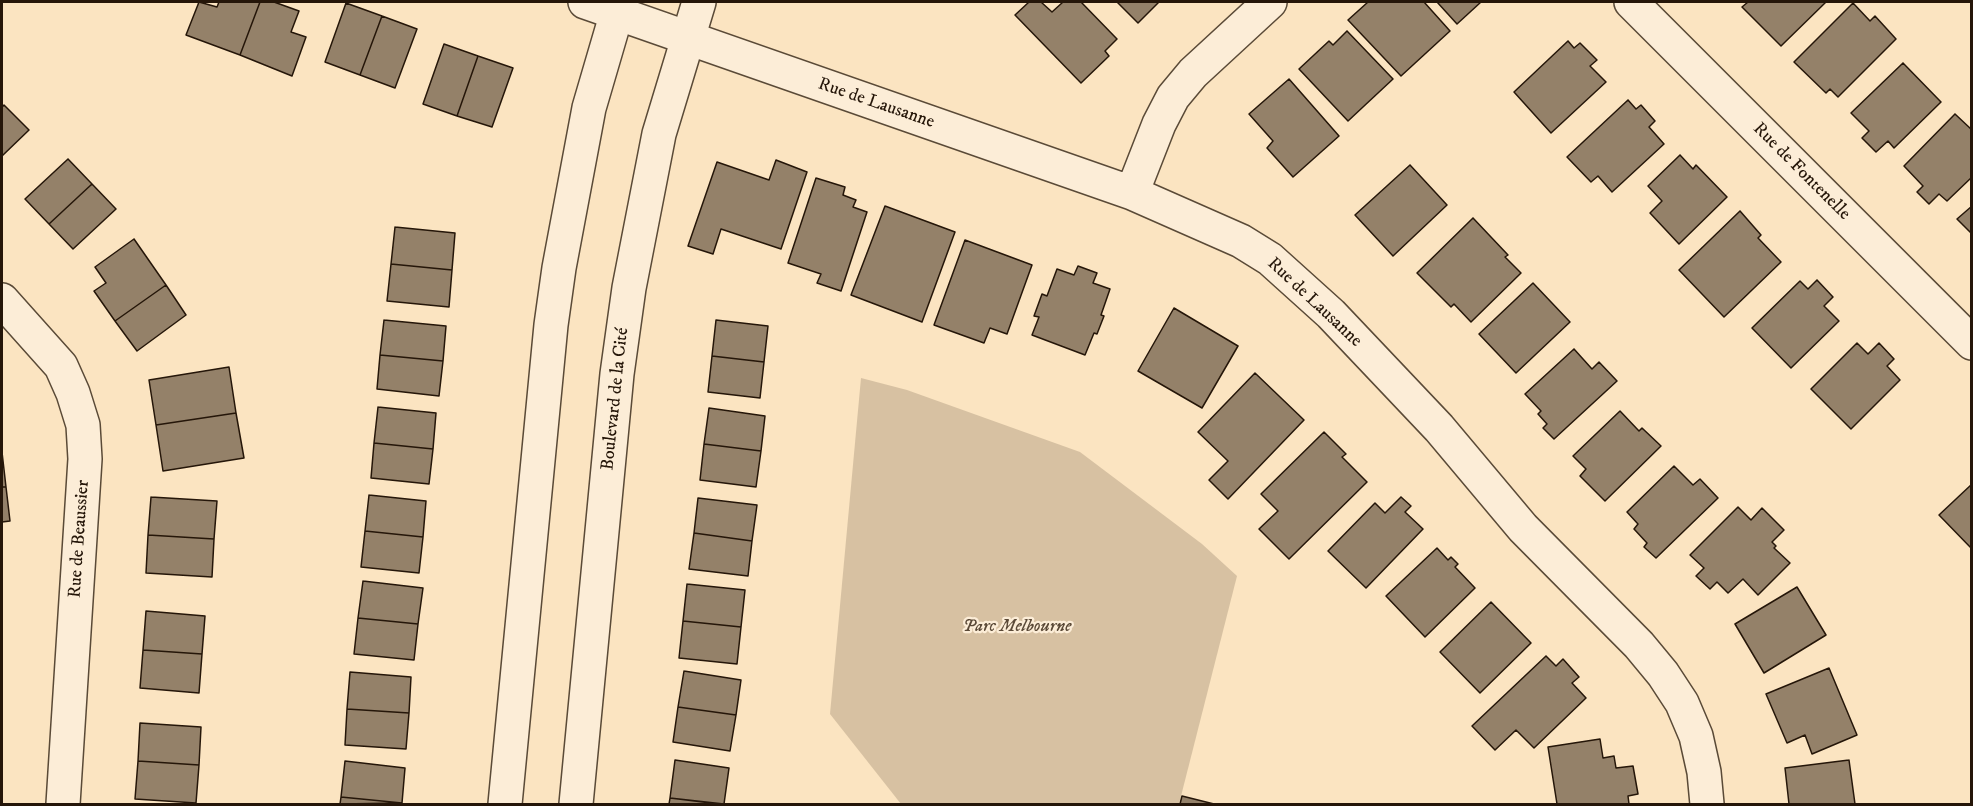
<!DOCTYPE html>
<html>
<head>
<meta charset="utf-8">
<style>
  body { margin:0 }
  #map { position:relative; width:1973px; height:806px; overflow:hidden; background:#fbe4c1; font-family:"IM FELL DW Pica",serif }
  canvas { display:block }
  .frame { position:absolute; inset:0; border:3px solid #251609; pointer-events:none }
</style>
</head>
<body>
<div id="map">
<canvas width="1973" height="806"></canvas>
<div class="frame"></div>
</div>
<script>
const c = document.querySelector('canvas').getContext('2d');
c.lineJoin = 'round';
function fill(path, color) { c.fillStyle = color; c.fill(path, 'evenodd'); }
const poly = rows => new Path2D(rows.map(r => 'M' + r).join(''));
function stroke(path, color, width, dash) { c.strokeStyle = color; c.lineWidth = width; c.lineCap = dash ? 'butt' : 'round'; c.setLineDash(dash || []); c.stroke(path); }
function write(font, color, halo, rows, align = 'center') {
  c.font = font + ' "IM FELL DW Pica",serif'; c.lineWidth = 4.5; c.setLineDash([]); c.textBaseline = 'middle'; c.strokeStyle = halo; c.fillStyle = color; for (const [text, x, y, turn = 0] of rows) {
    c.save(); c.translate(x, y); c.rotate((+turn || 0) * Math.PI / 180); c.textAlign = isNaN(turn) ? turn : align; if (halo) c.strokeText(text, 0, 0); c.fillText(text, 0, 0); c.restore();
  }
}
const green = poly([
  [861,378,907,390,1080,452,1202,544,1237,576,1179,804,901,804,830,714]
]);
const building = poly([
  [199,2,217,7,219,2,260,2,240,55,186,35,199,2],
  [260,2,274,2,299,11,291,32,306,37,292,76,240,55,260,2],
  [1029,2,1041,2,1052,12,1063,2,1081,2,1117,39,1105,51,1109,56,1081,83,1015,15,1029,2],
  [1117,2,1159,2,1138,23,1117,2],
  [1368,2,1424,2,1450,31,1401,76,1348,20,1368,2],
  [1437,2,1481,2,1457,24,1437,2],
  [1748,2,1826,2,1781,46,1742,7,1748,2],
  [346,3,382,16,360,75,325,62,346,3],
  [1853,3,1870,21,1875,16,1896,39,1838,97,1830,89,1826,93,1794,62,1853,3],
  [382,16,417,29,395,88,360,75,382,16],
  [1347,31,1393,79,1348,121,1299,69,1329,41,1333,45,1347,31],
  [1568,41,1574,48,1580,43,1597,60,1590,66,1606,82,1551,133,1514,92,1568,41],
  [444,44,478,56,457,116,423,104,444,44],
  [478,56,513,68,492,127,457,116,478,56],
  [1903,63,1941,102,1894,148,1888,141,1876,152,1862,138,1869,131,1851,113,1903,63],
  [1289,79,1339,136,1293,177,1267,148,1273,141,1249,114,1289,79],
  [1628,100,1636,109,1641,105,1655,121,1649,127,1664,144,1612,192,1598,176,1591,182,1567,157,1628,100],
  [4,105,29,130,2,156,2,107,4,105],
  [1955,114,1972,130,1972,177,1947,201,1939,194,1929,204,1917,192,1923,186,1904,166,1955,114],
  [1680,155,1693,169,1696,165,1727,197,1679,244,1650,213,1662,201,1648,186,1680,155],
  [68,159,92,184,49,224,25,199,68,159],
  [776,160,807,172,781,249,721,229,713,254,688,246,717,162,769,180,776,160],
  [1410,165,1447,205,1393,256,1355,215,1410,165],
  [816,178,845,187,843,195,856,200,853,207,867,212,841,291,817,283,821,274,788,263,816,178],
  [92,184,116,209,73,249,49,224,92,184],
  [885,206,955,232,922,322,851,295,885,206],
  [1972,206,1972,234,1957,219,1972,206],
  [1740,211,1761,235,1758,238,1781,262,1724,317,1679,270,1740,211],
  [1473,218,1508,255,1505,257,1521,273,1471,322,1454,304,1451,307,1417,273,1473,218],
  [395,227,455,233,452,270,391,264,395,227],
  [134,239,166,285,115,321,94,291,106,283,95,267,134,239],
  [965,240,1032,265,1007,334,990,328,984,343,934,325,965,240],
  [391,264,452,270,449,307,387,301,391,264],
  [1078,266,1097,273,1093,283,1110,289,1101,315,1104,316,1097,334,1094,333,1085,355,1032,335,1039,317,1034,316,1042,294,1047,296,1057,269,1074,275,1078,266],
  [1817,280,1833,297,1824,306,1839,321,1791,368,1752,328,1800,281,1808,289,1817,280],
  [1533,283,1570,322,1516,373,1479,334,1533,283],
  [166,285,186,315,137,351,115,321,166,285],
  [1174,308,1238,346,1202,408,1138,371,1174,308],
  [384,320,446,326,443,361,380,355,384,320],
  [716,320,768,326,764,362,712,356,716,320],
  [1857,343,1868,354,1879,343,1894,359,1887,366,1900,380,1851,429,1811,389,1857,343],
  [1574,349,1592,369,1599,362,1617,381,1554,439,1543,428,1547,424,1538,414,1541,411,1525,394,1574,349],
  [380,355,443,361,439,396,377,389,380,355],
  [712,356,764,362,760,398,708,392,712,356],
  [229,367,236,413,156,425,149,380,229,367],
  [1255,373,1304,420,1228,499,1209,480,1228,461,1198,432,1255,373],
  [378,407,436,413,433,449,374,443,378,407],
  [709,408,765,416,761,451,704,444,709,408],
  [1620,411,1639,431,1642,428,1661,446,1605,501,1580,476,1586,469,1573,456,1620,411],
  [236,413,244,458,163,471,156,425,236,413],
  [1324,432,1346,454,1342,457,1367,482,1289,559,1259,529,1278,511,1261,494,1324,432],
  [374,443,433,449,429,484,371,478,374,443],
  [704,444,761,451,756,487,700,480,704,444],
  [2,452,6,487,2,487,2,452],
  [1674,466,1693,485,1700,479,1718,498,1656,558,1644,547,1647,543,1634,529,1638,524,1627,512,1674,466],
  [1972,484,1972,549,1939,515,1972,484],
  [2,487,6,487,10,521,2,522,2,487],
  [369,495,426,501,423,537,365,531,369,495],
  [151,497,217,501,214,539,148,535,151,497],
  [1401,497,1411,506,1405,512,1423,529,1366,588,1328,551,1375,503,1385,513,1401,497],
  [698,498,757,505,752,541,694,533,698,498],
  [1738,507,1751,520,1762,508,1784,530,1772,542,1776,546,1774,548,1790,563,1758,595,1743,579,1728,593,1717,582,1710,589,1696,576,1704,568,1690,555,1738,507],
  [365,531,423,537,419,573,361,567,365,531],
  [694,533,752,541,748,576,689,569,694,533],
  [148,535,214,539,212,577,146,573,148,535],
  [1437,548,1448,560,1451,557,1458,564,1455,567,1475,588,1425,637,1386,596,1437,548],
  [363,581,423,588,418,624,358,618,363,581],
  [687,584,745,590,741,627,683,621,687,584],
  [1797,587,1826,635,1764,673,1735,624,1797,587],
  [1491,602,1531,643,1480,693,1440,652,1491,602],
  [146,611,205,616,202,654,143,650,146,611],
  [358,618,418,624,414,660,354,654,358,618],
  [683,621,741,627,737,664,679,658,683,621],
  [143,650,202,654,199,693,140,688,143,650],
  [1546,656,1556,666,1563,659,1579,677,1572,683,1586,698,1534,748,1516,730,1495,750,1472,726,1546,656],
  [1829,668,1857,735,1812,754,1805,735,1787,743,1766,694,1829,668],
  [684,671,741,680,736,715,678,707,684,671],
  [350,672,411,677,409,713,347,709,350,672],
  [678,707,736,715,730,751,673,742,678,707],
  [347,709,409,713,406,749,345,745,347,709],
  [140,723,201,727,199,765,138,761,140,723],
  [1600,739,1603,758,1614,756,1616,768,1633,766,1638,794,1628,796,1629,804,1557,804,1548,747,1600,739],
  [675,760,729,768,724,804,670,798,675,760],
  [1849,760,1855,804,1789,804,1785,768,1849,760],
  [138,761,199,765,196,803,135,799,138,761],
  [345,761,405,768,402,803,341,797,345,761],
  [1182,796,1214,804,1180,804,1182,796],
  [341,797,402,803,340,804,341,797],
  [670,798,719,804,669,804,670,798]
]);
const minor = poly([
  [585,2,1132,193,1241,241,1270,259,1331,314,1439,428,1523,528,1639,645,1663,674,1682,703,1696,736,1704,772,1707,804],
  [1631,2,1972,343],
  [1132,193,1159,124,1173,97,1193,73,1270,2],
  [2,300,61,366,73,393,83,425,85,459,63,804]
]);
const tertiary = poly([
  [505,804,551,325,559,268,589,108,620,2],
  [576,804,617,374,629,288,659,134,699,2]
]);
const streetNames = [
  ["Rue de Lausanne",876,104,19],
  ["Rue de Fontenelle",1801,172,45],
  ["Rue de Lausanne",1314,303,43],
  ["Boulevard de la Cité",616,399,-84],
  ["Rue de Beaussier",80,539,-86]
];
const parkNames = [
  ["Parc Melbourne",1017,627]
];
fill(green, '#d7c1a2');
fill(building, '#948169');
stroke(building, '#251609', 1.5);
stroke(minor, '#5a4a37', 36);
stroke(tertiary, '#5a4a37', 36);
stroke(minor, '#fcedd7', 33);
stroke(tertiary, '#fcedd7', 33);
write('18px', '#251609', '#fcedd7', streetNames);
write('italic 18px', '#5a4937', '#fcedd7', parkNames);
</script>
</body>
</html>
